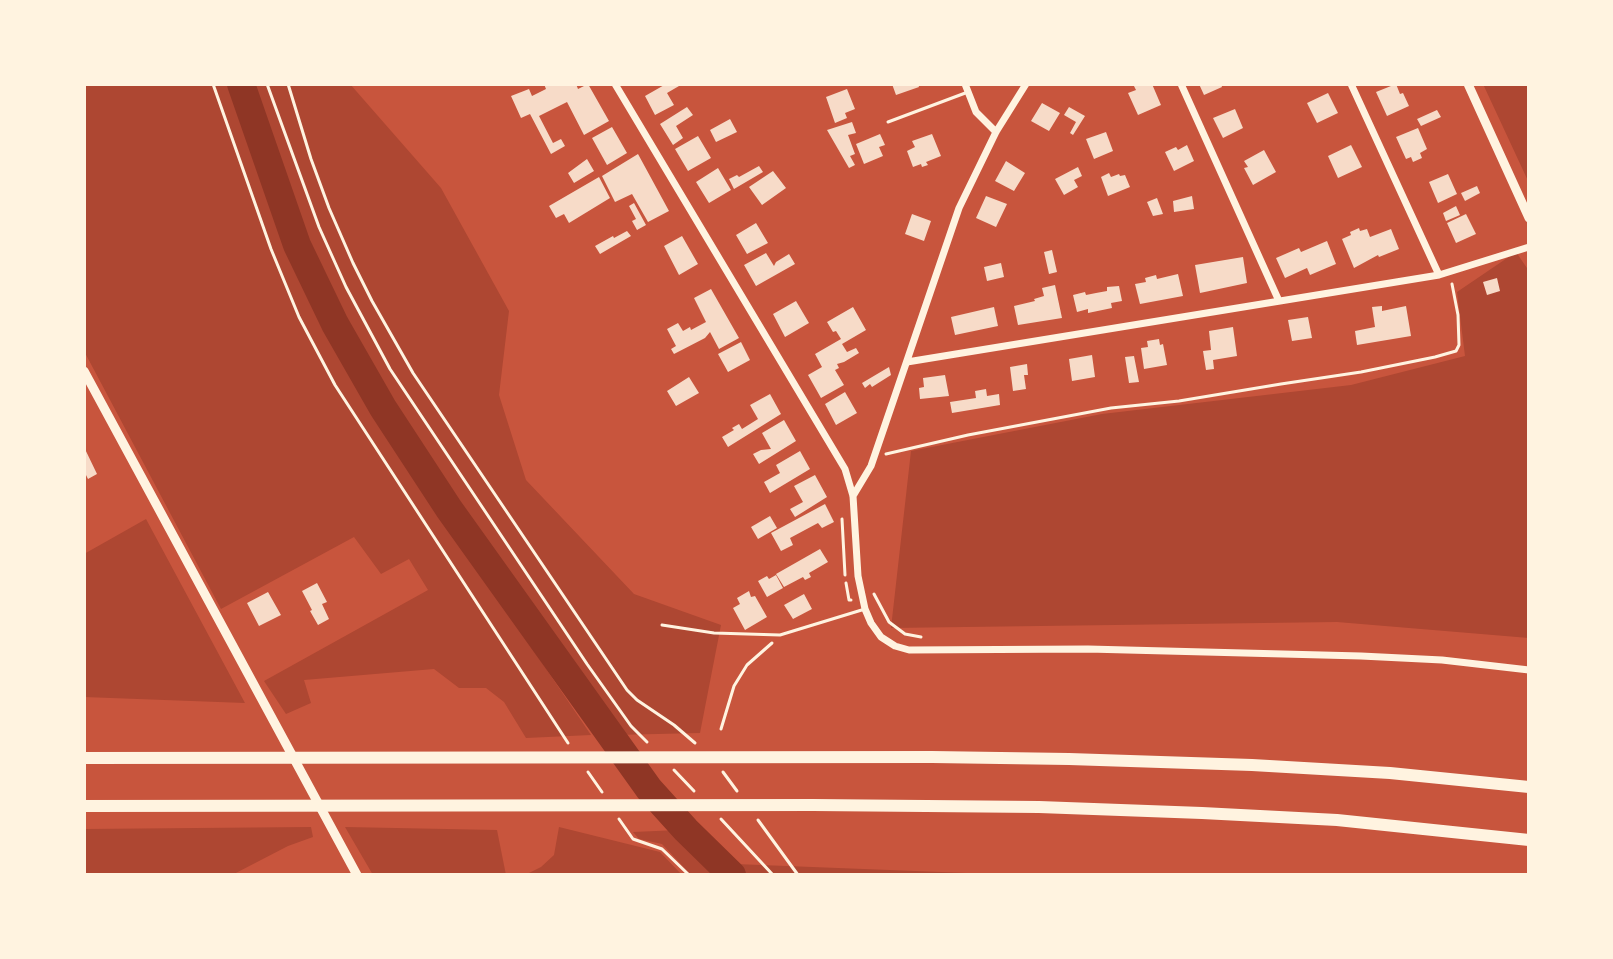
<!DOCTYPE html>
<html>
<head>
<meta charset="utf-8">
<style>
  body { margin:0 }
  #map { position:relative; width:1613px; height:959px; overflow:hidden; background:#c8553d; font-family:Jost,sans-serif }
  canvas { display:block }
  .frame { position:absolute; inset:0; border:86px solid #fff3e0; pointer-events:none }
</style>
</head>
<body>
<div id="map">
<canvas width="1613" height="959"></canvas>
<div class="frame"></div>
</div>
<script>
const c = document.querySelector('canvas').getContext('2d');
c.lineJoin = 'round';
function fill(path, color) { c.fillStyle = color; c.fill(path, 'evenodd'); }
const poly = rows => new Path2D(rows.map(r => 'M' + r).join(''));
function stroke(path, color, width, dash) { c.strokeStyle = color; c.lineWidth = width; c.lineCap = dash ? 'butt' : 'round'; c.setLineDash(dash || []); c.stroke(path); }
const green = poly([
  [84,84,234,84,292,245,335,339,379,417,487,582,591,735,526,738,504,702,486,688,459,688,434,669,304,680,311,703,286,714,264,681,428,590,409,559,381,574,354,537,221,609,84,351],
  [246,84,350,84,441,188,509,311,499,395,526,480,634,594,721,625,700,733,615,735,383,395,322,281],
  [1483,84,1529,84,1529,183],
  [1516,252,1529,271,1529,638,1337,622,891,628,911,451,1102,414,1351,385,1465,356,1457,292],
  [146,519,245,703,84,697,84,554],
  [311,827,313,837,288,846,232,875,84,875,84,829],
  [345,827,497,830,506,875,373,875],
  [559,827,660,852,682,875,525,875,541,867,554,855],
  [679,830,691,844,721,875,691,875,662,844,639,839,633,832],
  [735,864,1018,875,745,875]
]);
const river = poly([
  [241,84,297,245,335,324,383,408,449,509,649,789,686,830,732,875]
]);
const building = poly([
  [544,84,576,84,578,89,588,84,609,121,584,135,567,102,539,116,553,143,561,139,565,146,551,154,530,114,521,118,511,96,529,89,532,96,546,89],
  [666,84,678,84,679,86,667,93,674,105,655,115,645,96],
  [892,84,918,84,919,87,896,95],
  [1133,84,1152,84,1161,105,1138,115,1128,93,1136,90],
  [1199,84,1221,84,1222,87,1204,95],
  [1396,84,1400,94,1403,93,1409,106,1387,116,1376,92],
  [847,89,855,109,845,113,847,118,835,123,826,97],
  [1328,93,1338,113,1317,123,1307,103],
  [1042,103,1060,113,1049,131,1031,121],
  [687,107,693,115,676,126,683,138,673,145,660,124],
  [1069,107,1085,116,1073,135,1070,133,1076,122,1064,115],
  [1235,109,1243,128,1223,138,1213,118],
  [1437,110,1441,117,1421,126,1417,119],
  [730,119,737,132,716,142,710,130],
  [852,122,856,133,848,135,855,154,850,156,855,165,849,168,827,130],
  [612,127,627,153,607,165,592,138],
  [1418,128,1427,149,1420,153,1422,158,1413,162,1411,157,1406,159,1396,137],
  [1106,132,1113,151,1094,159,1086,139],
  [880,134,885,145,879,147,883,156,864,164,856,144],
  [932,134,941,156,926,162,928,165,922,167,921,164,913,167,907,151,915,147,912,141],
  [698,136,711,158,688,171,675,149],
  [1187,145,1194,161,1174,171,1165,152,1176,147,1178,150],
  [1351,145,1362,167,1338,178,1328,156],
  [1264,150,1276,172,1253,185,1244,168,1248,167,1244,161],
  [638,154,669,211,648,222,632,194,615,202,602,176],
  [587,159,594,171,574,183,568,173],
  [1006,161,1025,173,1014,191,995,181],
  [759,166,763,172,734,189,729,179,737,175,739,177],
  [1078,167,1082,176,1074,180,1078,187,1064,195,1055,179],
  [718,168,731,190,709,203,696,182],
  [773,171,786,188,762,205,749,187],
  [1109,173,1111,177,1119,174,1120,176,1125,175,1130,187,1108,196,1101,177],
  [1448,174,1457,194,1438,203,1429,182],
  [599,177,610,198,569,223,564,214,556,218,549,206],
  [1477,186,1480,193,1465,201,1461,193],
  [986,196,1007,204,996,227,976,218],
  [1192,196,1194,209,1174,212,1173,201],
  [1157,198,1163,214,1153,216,1147,202],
  [634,203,646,225,637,230,632,221,636,219,629,206],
  [1456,206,1460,215,1446,221,1443,213],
  [912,214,931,221,924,241,905,234],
  [1466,214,1476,234,1456,243,1447,223],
  [756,223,768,243,747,254,736,235],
  [1359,228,1360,231,1367,229,1370,237,1391,229,1399,249,1379,257,1378,255,1354,268,1342,239,1351,235,1350,232],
  [627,231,631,236,600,254,595,246,613,236,614,238],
  [682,236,698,264,679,275,664,246],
  [1327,241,1336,264,1310,275,1307,268,1285,278,1276,258,1299,248,1301,252],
  [1052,250,1057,272,1049,274,1044,252],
  [766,253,774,266,776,262,789,254,795,264,756,286,744,265],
  [1243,257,1247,283,1200,293,1195,265],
  [1001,263,1004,277,987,281,984,267],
  [1178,274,1183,296,1140,304,1135,284,1146,282,1145,278,1156,275,1157,279],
  [1497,278,1500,291,1487,295,1483,282],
  [1055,285,1062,318,1018,325,1014,306,1035,301,1034,299,1044,296,1042,288],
  [1119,286,1122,301,1111,303,1112,308,1088,313,1088,309,1077,312,1073,295,1085,292,1086,295,1096,293,1107,291,1107,287],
  [711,289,739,338,719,349,710,332,705,338,674,354,671,349,676,346,667,329,678,323,683,331,690,327,691,330,706,322,694,298],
  [796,301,809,323,785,337,773,314],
  [1382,306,1382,311,1406,306,1411,336,1357,345,1355,331,1375,327,1372,307],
  [853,307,866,330,842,344,847,352,856,348,859,353,844,362,837,364,839,368,835,370,844,385,821,398,808,375,822,367,815,354,841,339,836,331,833,332,827,322],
  [994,307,998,326,955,335,951,317],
  [1308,317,1312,338,1292,341,1288,320],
  [1233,327,1237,356,1213,360,1214,369,1206,370,1203,351,1211,350,1209,331],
  [1159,339,1160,345,1163,344,1167,365,1144,369,1141,348,1148,347,1147,341],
  [741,342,750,360,728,372,718,354],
  [1092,355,1095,377,1072,381,1069,359],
  [1134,356,1139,382,1129,383,1125,357],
  [1027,364,1028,375,1024,375,1026,389,1013,391,1010,367],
  [889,367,891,375,872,387,870,384,865,388,862,383],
  [945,375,949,396,920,399,919,388,924,387,923,378],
  [689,377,699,393,676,406,667,391],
  [986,389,987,396,999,394,1000,405,952,413,950,402,976,398,975,391],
  [845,392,857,413,836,425,825,404],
  [770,394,781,414,728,447,722,437,734,430,732,428,739,424,742,429,758,419,750,405],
  [784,420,796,441,759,464,753,454,761,450,771,449,762,433],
  [84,447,97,474,88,479,84,471],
  [800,451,810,469,770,493,764,482,780,473,776,465],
  [815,475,827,497,795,517,790,509,803,502,794,486],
  [825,504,834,522,822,528,818,523,790,538,793,545,781,551,771,533],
  [770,516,777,528,758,539,751,527],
  [820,549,828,562,809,573,811,577,805,580,803,577,784,587,776,574],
  [776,575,783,588,767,597,758,581,767,576,769,579],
  [317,583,327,602,322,604,329,619,318,625,310,611,312,610,302,591],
  [749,591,751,597,755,596,767,617,745,630,733,608,740,604,737,598],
  [268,592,281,615,259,626,247,603],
  [804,594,812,609,793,619,784,605]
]);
const path = poly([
  [213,84,271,249,299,317,335,385,568,743],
  [267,84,319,227,346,287,390,369,587,664,631,726,647,742],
  [288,84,311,159,329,208,353,263,372,301,413,373,627,690,637,700,674,725,695,743],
  [886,454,968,435,1111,408,1179,401,1281,384,1361,372,1435,357,1456,351,1459,345,1458,315,1452,284],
  [842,519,845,575],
  [846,583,849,600,851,600],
  [874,594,889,622,905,634,921,637],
  [721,729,734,686,747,665,772,643],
  [674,770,694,791],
  [588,772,602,792],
  [723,772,737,791],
  [619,819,633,839,662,849,689,875],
  [721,819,773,875],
  [758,820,798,875]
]);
const service = poly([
  [888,122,968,92],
  [662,625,714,633,780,635,865,609]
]);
const minor = poly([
  [615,84,845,469,853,496,858,576,865,609,871,623,881,637,895,646,909,650,1088,649,1361,656,1442,660,1529,670],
  [965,84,976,112,996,132],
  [1181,84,1279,301],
  [1351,84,1439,275],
  [907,362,1439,275,1529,247],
  [853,496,871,466,959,208,996,132,1026,84]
]);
const tertiary = poly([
  [1468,84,1529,218],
  [84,371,357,875]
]);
const motorway = poly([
  [84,758,932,757,1069,759,1252,765,1390,773,1529,787],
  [84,806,813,805,1039,807,1202,813,1337,820,1529,840]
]);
fill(green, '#ae4732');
stroke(river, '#8f3625', 28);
fill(building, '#f7dbc8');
stroke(path, '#fff3e0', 3);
stroke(service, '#fff3e0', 3);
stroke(minor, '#fff3e0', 7);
stroke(tertiary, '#fff3e0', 9);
stroke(motorway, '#fff3e0', 12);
</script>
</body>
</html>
